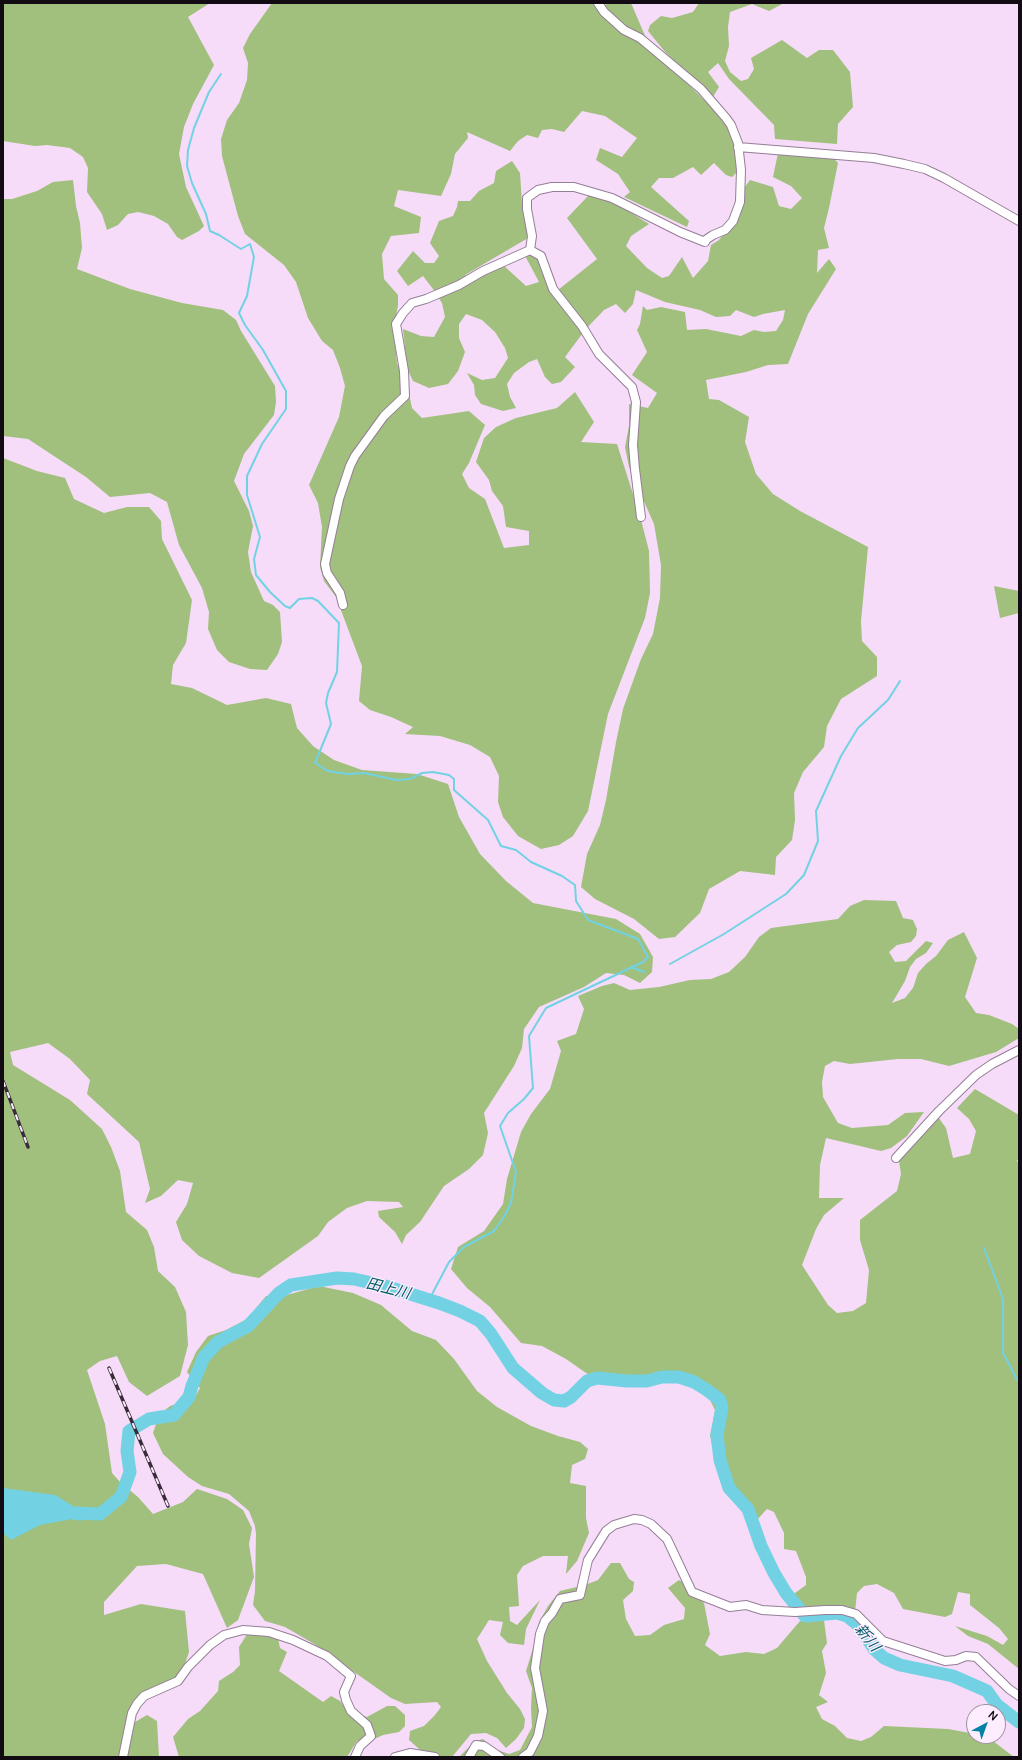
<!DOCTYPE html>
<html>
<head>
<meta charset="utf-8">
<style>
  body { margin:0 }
  #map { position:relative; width:1022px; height:1760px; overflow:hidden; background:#f6dcf9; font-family:Manrope,sans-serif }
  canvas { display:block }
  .frame { position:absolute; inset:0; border:4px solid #130b14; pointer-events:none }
  .north { position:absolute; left:966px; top:1704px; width:40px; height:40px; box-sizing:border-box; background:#fdedff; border:1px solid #9f93a1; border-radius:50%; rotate:41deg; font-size:11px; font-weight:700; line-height:16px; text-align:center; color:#130b14 }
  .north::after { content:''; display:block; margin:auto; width:14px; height:18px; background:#0182a6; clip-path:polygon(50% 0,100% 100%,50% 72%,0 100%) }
</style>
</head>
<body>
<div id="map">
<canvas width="1022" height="1760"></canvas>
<div class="frame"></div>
<div class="north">N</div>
</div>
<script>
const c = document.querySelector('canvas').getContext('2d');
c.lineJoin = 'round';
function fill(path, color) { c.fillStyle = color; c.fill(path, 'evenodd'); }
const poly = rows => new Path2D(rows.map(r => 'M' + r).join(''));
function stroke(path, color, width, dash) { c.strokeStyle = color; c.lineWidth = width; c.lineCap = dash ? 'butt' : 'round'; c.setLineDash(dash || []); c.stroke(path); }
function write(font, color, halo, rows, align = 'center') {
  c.font = font + ' Manrope,"Noto Sans JP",sans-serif'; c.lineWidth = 3; c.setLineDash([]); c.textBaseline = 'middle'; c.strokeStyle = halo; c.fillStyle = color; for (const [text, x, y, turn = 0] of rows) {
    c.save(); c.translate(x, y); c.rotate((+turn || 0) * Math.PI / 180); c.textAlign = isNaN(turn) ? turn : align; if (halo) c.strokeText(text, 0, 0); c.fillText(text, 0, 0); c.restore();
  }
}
const forest = poly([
  [3,3,210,3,188,17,214,65,193,104,184,127,179,154,186,187,204,226,199,231,182,240,177,237,168,224,154,216,138,212,128,214,118,225,107,230,102,214,87,192,88,168,83,157,70,148,47,145,35,146,3,141],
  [272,3,595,3,602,6,609,3,631,3,646,38,678,74,710,106,730,130,737,151,737,172,732,177,726,175,714,163,701,175,693,167,673,178,659,178,651,187,689,221,687,227,624,197,630,192,618,174,596,160,600,148,622,157,637,138,605,116,582,111,564,132,552,129,542,130,538,138,527,135,518,141,510,151,467,132,468,138,455,154,451,174,441,196,398,190,394,206,421,217,419,233,391,236,382,254,384,279,398,295,398,305,394,328,397,364,406,379,412,408,422,418,469,411,485,425,469,463,462,474,469,488,485,499,504,548,529,545,529,531,506,527,503,506,492,491,489,480,476,462,484,438,496,427,516,418,557,408,575,392,594,422,581,442,617,444,640,516,649,551,650,593,645,618,608,714,588,811,573,836,559,845,541,849,518,836,503,817,498,802,499,776,490,757,470,745,440,736,405,734,413,727,391,717,370,710,359,701,362,666,336,597,324,581,320,567,322,527,318,503,309,485,339,417,345,386,340,368,333,350,322,341,308,318,296,282,284,265,245,234,238,216,222,156,221,139,227,120,239,103,247,80,248,63,243,48,250,34],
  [699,3,784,3,769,11,752,4,730,12,728,27,729,46,725,61,730,72,741,81,748,79,754,69,751,58,782,40,807,58,819,50,833,50,850,72,853,107,838,124,837,144,775,139,774,125,729,79,718,63,708,72,719,87,711,100,693,78,666,53,648,31,650,25,661,16,672,18,693,12],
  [778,153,829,153,838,163,829,208,824,228,829,248,818,250,817,273,829,259,836,269,808,314,788,364,768,365,746,372,706,380,709,399,719,400,749,417,745,442,756,474,773,494,800,511,868,547,861,621,862,641,877,657,877,676,841,699,827,726,824,747,803,772,794,793,795,820,792,840,776,857,775,875,740,871,709,889,700,913,675,937,659,939,634,919,595,899,581,887,587,854,600,825,606,800,616,742,623,709,641,659,653,634,660,598,661,565,654,524,629,467,625,447,629,426,629,404,648,408,657,393,632,375,647,352,637,330,640,324,643,306,647,310,661,307,685,312,687,330,706,329,741,336,754,330,764,332,776,331,783,320,785,310,763,314,754,317,736,310,730,316,716,317,700,310,665,302,636,290,633,304,625,313,616,304,604,310,585,330,565,357,575,367,561,382,552,384,545,377,537,359,529,362,514,373,507,384,510,397,516,408,503,411,481,404,475,395,474,385,467,373,482,380,495,378,508,358,505,348,495,332,482,320,466,314,459,324,459,338,465,352,458,371,448,384,429,388,413,381,407,368,403,329,421,336,434,337,445,317,442,303,433,289,423,276,408,286,397,271,413,251,425,263,434,263,439,256,430,243,439,221,453,216,457,207,458,201,470,201,479,191,494,183,496,171,512,161,520,173,522,204,528,238,465,275,468,284,503,265,526,286,539,282,522,250,531,245,558,290,597,259,567,218,589,195,617,204,649,224,631,236,626,246,647,268,662,278,669,276,682,257,693,278,708,261,711,245,719,240,734,221,742,191,750,180,773,187,779,206,791,209,802,198,791,186,773,177],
  [73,180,76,206,80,223,82,248,77,269,130,289,182,303,223,310,236,320,241,331,275,386,276,402,274,415,244,454,234,481,249,511,253,526,248,552,251,572,264,601,273,605,280,612,282,642,278,654,267,670,250,669,229,662,217,650,208,629,209,612,202,588,179,545,167,502,150,493,110,497,86,477,28,439,3,436,3,199,12,199,37,191,53,182],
  [3,458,37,471,65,478,74,499,104,513,127,507,149,507,161,521,162,539,192,600,186,643,173,665,171,684,192,688,227,705,266,698,291,704,297,728,313,746,334,760,362,770,417,774,448,784,459,817,480,854,506,881,533,903,616,919,640,934,653,957,652,972,640,983,624,975,606,973,584,987,539,1007,524,1029,522,1048,514,1066,484,1113,488,1133,483,1155,469,1169,444,1186,420,1222,406,1235,402,1244,395,1232,379,1217,378,1211,403,1207,399,1202,367,1201,347,1208,328,1222,318,1236,259,1278,232,1273,199,1256,182,1240,176,1222,187,1204,193,1183,178,1180,161,1196,145,1203,150,1189,139,1142,87,1094,90,1080,70,1059,48,1043,10,1052,13,1065,70,1100,102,1129,111,1147,120,1171,126,1212,147,1230,154,1247,158,1271,175,1287,186,1312,188,1345,180,1376,147,1396,129,1382,117,1356,100,1361,87,1370,105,1424,112,1473,121,1483,138,1497,153,1514,183,1502,197,1489,227,1499,243,1510,252,1528,249,1544,254,1577,238,1620,227,1628,203,1574,166,1564,137,1566,104,1602,104,1615,141,1604,185,1611,189,1652,179,1681,149,1692,131,1711,135,1722,147,1715,157,1721,159,1757,3,1757],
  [994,586,1019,591,1019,613,1000,618],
  [864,900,896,901,903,918,913,920,917,929,916,936,911,942,897,945,889,952,895,962,906,961,926,941,933,943,926,953,916,959,910,967,905,981,892,1003,905,998,913,988,918,973,926,964,936,956,948,940,964,932,977,958,965,997,976,1013,989,1015,1012,1024,1019,1029,1019,1038,996,1052,949,1066,921,1059,898,1059,850,1064,834,1061,825,1066,822,1082,823,1097,838,1123,852,1128,888,1125,905,1113,924,1112,907,1136,891,1148,881,1151,826,1138,820,1165,819,1198,844,1198,824,1215,816,1229,802,1265,828,1305,837,1313,853,1311,866,1303,869,1270,860,1240,860,1220,897,1191,901,1174,898,1154,936,1114,946,1128,953,1158,970,1154,976,1131,969,1119,957,1108,975,1089,1019,1115,1019,1157,1017,1161,1019,1164,1019,1669,988,1644,968,1636,955,1626,987,1636,1003,1645,1008,1639,999,1628,970,1605,970,1594,958,1592,952,1614,945,1617,903,1609,894,1593,877,1584,864,1586,857,1593,855,1612,807,1612,796,1607,795,1593,806,1585,806,1577,796,1551,784,1549,784,1533,774,1512,767,1509,754,1523,744,1508,725,1489,710,1436,715,1410,701,1382,690,1374,670,1371,619,1383,607,1382,586,1373,566,1359,542,1346,521,1343,490,1307,467,1288,451,1269,458,1247,484,1231,503,1204,507,1179,521,1132,531,1114,550,1089,561,1051,557,1041,576,1034,584,1009,578,996,602,986,614,983,630,990,659,987,690,980,711,979,729,972,745,957,759,937,771,928,838,919,850,906],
  [319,1286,353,1293,381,1305,412,1331,436,1340,454,1359,477,1391,497,1407,531,1426,558,1436,580,1442,588,1449,585,1459,572,1465,570,1483,586,1486,586,1518,589,1533,577,1561,566,1574,568,1556,543,1556,523,1566,517,1575,519,1606,509,1607,510,1621,517,1625,540,1600,526,1629,524,1645,508,1643,500,1635,503,1622,489,1620,477,1639,487,1661,507,1693,520,1709,525,1719,524,1728,516,1739,506,1748,497,1738,486,1733,471,1734,452,1757,427,1756,409,1740,410,1731,424,1726,435,1715,441,1707,437,1702,405,1704,391,1698,316,1645,285,1627,265,1621,253,1605,255,1591,256,1534,255,1526,249,1511,229,1494,202,1486,188,1477,163,1454,153,1433,159,1415,170,1406,194,1399,200,1388,187,1372,196,1352,208,1336,226,1330,247,1319,266,1296,287,1295],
  [611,1563,620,1563,629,1579,634,1582,633,1591,623,1600,626,1619,635,1636,650,1635,664,1625,684,1619,685,1608,668,1588,679,1580,690,1586,704,1603,710,1634,705,1645,720,1656,746,1652,764,1654,777,1648,800,1621,824,1620,827,1643,822,1651,826,1673,819,1695,828,1702,816,1707,822,1719,835,1726,847,1738,861,1741,871,1737,884,1726,948,1729,970,1733,974,1736,993,1741,1014,1757,459,1757,474,1742,483,1739,494,1749,509,1754,520,1750,532,1727,531,1708,532,1688,526,1671,535,1642,539,1622,548,1606,560,1591,585,1585,598,1580],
  [249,1631,277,1633,280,1648,287,1652,279,1671,323,1702,331,1696,340,1701,347,1710,367,1717,387,1706,395,1706,405,1715,405,1726,399,1732,383,1735,370,1741,365,1740,357,1741,347,1757,179,1757,173,1737,188,1719,200,1711,218,1691,219,1681,233,1672,240,1665,239,1647]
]);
const water = poly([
  [3,1488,55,1495,78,1509,81,1521,72,1519,40,1525,11,1540,3,1533]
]);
const stream = poly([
  [221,74,209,92,194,128,188,150,187,166,192,183,206,214,210,231,219,235,241,249,250,244,254,257,247,296,239,313,245,325,263,350,286,391,286,409,262,444,247,476,247,495,260,537,254,559,256,575,270,592,285,606,290,608,299,599,312,598,318,601,339,623,337,672,328,693,326,703,331,724,315,763,328,771,348,774,364,773,396,780,410,779,422,773,433,772,449,775,454,779,454,790,488,820,501,846,516,850,531,862,562,876,575,885,576,901,588,920,638,939,648,957,643,962,546,1008,529,1036,533,1088,524,1099,508,1113,500,1126,516,1172,511,1203,504,1217,494,1231,464,1247,449,1262,429,1300],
  [670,964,724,934,786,894,804,875,818,841,816,811,841,756,858,728,888,700,900,681],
  [631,967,644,972],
  [984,1248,1003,1299,1003,1353,1019,1383]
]);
const river = poly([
  [74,1513,100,1514,121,1497,130,1472,127,1451,129,1431,149,1419,174,1415,189,1397,192,1386,204,1357,218,1342,248,1326,279,1293,291,1285,337,1278,354,1279,385,1286,439,1303,460,1311,480,1321,491,1334,513,1368,542,1393,554,1400,564,1401,571,1397,587,1381,597,1378,627,1381,647,1381,662,1377,679,1377,694,1382,707,1390,720,1400,722,1408,717,1435,720,1460,729,1488,748,1509,761,1546,774,1573,786,1593,805,1616,837,1613,847,1616,858,1625,875,1650,884,1658,900,1665,953,1676,987,1691,997,1705,1019,1722]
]);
const minor = poly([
  [598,3,604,12,624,30,640,38,701,89,726,118,731,125,738,143,741,170,740,202,733,221,725,230,713,235,704,241,705,242],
  [738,147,874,158,904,164,925,169,944,178,1019,221],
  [641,517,635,469,633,445,636,402,632,387,599,354,582,326,553,289,541,256,530,250,532,236,527,209,527,198,538,190,552,187,574,187,612,198,680,232,705,242],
  [343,605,340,593,327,573,325,564,339,499,350,466,355,456,384,416,405,396,404,371,396,324,403,313,412,303,426,299,459,285,483,271,530,250],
  [896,1158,939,1111,976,1075,992,1064,1019,1050],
  [123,1757,132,1713,137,1704,144,1696,178,1681,188,1667,210,1645,224,1635,243,1630,269,1632,293,1640,327,1656,351,1676,344,1692,346,1700,351,1711,367,1725,371,1736,360,1746,355,1757],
  [395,1757,410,1753,435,1757],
  [469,1757,476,1745,484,1746,500,1757],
  [523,1757,530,1752,538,1736,543,1711,535,1668,540,1634,545,1621,552,1613,560,1599,580,1595,588,1560,606,1531,614,1525,634,1519,642,1520,651,1524,667,1539,692,1592,730,1607,746,1605,762,1610,795,1612,825,1610,842,1610,856,1614,883,1641,945,1661,956,1660,966,1656,976,1657,1009,1689,1019,1696]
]);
const rail = poly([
  [3,1081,28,1147],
  [109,1368,168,1506]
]);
const waterNames = [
  ["田上川",388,1289,14],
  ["新川",867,1638,51]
];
fill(forest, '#a1bf7d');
fill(water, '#72d2e3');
stroke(stream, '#72d2e3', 2);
stroke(river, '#72d2e3', 13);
stroke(minor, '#957e97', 10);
stroke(minor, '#fff', 8);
stroke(rail, '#372c38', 3.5);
stroke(rail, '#fdedff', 2, [6]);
write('italic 15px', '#015b67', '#fdedff', waterNames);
</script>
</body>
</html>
